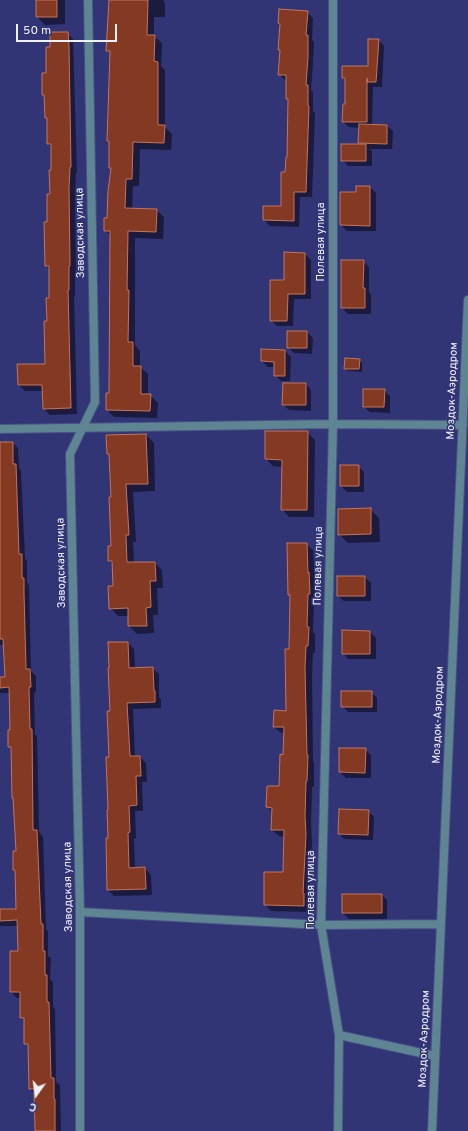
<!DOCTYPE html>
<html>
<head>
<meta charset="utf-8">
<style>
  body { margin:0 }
  #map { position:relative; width:468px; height:1131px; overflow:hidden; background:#313475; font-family:Overpass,sans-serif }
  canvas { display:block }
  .north { position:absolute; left:16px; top:1075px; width:40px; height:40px; -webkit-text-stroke:3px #313475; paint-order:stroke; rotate:194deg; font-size:11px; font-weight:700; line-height:16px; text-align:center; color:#f0f2fa }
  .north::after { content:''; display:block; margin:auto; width:14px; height:18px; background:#f0f2fa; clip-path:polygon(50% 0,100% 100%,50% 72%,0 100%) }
  .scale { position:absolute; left:16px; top:24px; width:101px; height:18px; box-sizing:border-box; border:2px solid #f0f2fa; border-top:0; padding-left:5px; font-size:12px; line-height:14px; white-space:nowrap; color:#f0f2fa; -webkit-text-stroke:3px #313475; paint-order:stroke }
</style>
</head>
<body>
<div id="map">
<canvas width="468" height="1131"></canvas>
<div class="north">С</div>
<div class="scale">50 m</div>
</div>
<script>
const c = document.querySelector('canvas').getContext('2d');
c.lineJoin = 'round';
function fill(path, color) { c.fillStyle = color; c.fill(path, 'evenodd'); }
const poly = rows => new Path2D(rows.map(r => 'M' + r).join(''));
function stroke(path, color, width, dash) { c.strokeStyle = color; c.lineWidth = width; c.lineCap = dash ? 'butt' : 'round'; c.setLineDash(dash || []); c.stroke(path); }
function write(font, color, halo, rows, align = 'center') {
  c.font = font + ' Overpass,sans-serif'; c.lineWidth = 3; c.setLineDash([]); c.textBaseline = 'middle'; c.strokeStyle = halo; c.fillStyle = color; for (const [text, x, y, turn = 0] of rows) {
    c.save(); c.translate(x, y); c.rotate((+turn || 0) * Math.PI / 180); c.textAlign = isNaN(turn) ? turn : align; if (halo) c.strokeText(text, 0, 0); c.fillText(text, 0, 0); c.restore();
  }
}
const shadow = poly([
  [37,0,65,0,65,24,45,25,37,17],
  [109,0,163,0,165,3,165,17,154,17,154,36,162,43,161,66,165,70,165,127,172,134,171,150,140,149,139,186,133,186,132,210,156,210,164,217,163,239,135,238,135,345,140,351,140,367,148,374,148,395,150,395,158,403,157,418,114,417,107,410,110,394,111,236,105,230,108,219,111,169,110,167,110,143,108,141,111,54,107,50],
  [307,12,313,18,312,40,314,42,313,63,311,90,313,92,313,111,315,113,312,197,300,197,299,227,270,226,264,220,264,207,282,207,288,158,289,101,287,99,287,80,285,80,279,74,281,51,279,49,281,25,279,23],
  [67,33,73,39,77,173,76,173,75,196,76,271,75,271,75,296,74,296,77,414,50,415,44,409,43,391,25,391,19,385,46,365,48,322,50,299,50,270,46,266,52,171,52,148,48,144,48,119,46,117,45,97,43,95,47,74,51,48],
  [379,40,384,46,382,87,374,87,373,86,372,125,387,126,393,131,392,149,369,149,372,151,372,166,348,166,342,160,362,145,359,143,360,128,349,127,343,122,346,105,346,81,343,78,369,67],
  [370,187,376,193,376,231,347,231,341,225,357,194],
  [305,254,311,260,311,299,294,299,293,326,277,326,271,320,285,282],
  [363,261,369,267,369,292,371,295,371,314,348,314,342,308],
  [307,332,313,338,312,354,294,353,288,347],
  [285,351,291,357,290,381,281,381,275,375,275,367,268,367,262,361],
  [359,360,362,362,362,372,348,371,345,369],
  [306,384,311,390,311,411,289,410,283,404],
  [384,390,390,396,390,413,370,412,364,407],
  [307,432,315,440,314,517,289,517,282,509,283,467,273,466,266,459],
  [146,435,154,443,155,491,133,492,136,542,133,542,134,563,155,563,162,570,163,588,157,588,158,615,153,615,154,633,137,634,129,626,129,616,118,616,110,608,114,587,113,565,109,561,112,547,112,498,110,456,108,453],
  [0,443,13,443,18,448,19,468,21,471,25,559,27,561,27,583,29,585,31,671,36,676,36,692,34,693,35,735,37,736,39,832,43,837,46,929,48,931,48,956,51,958,50,979,53,982,53,1007,55,1009,56,1082,60,1085,61,1131,36,1131,35,1094,30,1089,29,1047,25,1043,25,1021,21,1017,21,998,17,998,11,992,11,952,19,952,18,926,0,926,0,910,17,910,16,872,14,870,17,852,15,800,13,798,12,749,9,746,11,731,10,693,0,693,0,678,6,678,5,644,0,645],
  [358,466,364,472,364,492,347,492,341,486],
  [370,509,379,518,380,542,348,543,339,534],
  [306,544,313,550,316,600,314,601,313,632,315,634,315,653,313,653,312,676,313,761,314,763,314,787,312,787,311,823,312,842,309,899,311,901,310,912,271,911,265,905,284,873,285,837,279,836,272,830,273,812,267,807,280,787,284,756,284,733,281,733,274,727,288,712,291,597,289,595],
  [365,577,371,583,371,601,344,601,338,596],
  [343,631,370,632,376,638,376,659,348,659,343,653],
  [128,643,134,649,135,668,152,668,159,674,159,697,161,699,161,708,133,709,135,757,140,757,146,763,147,782,142,782,143,811,135,811,136,838,134,839,135,869,145,868,151,875,152,895,114,896,108,890,111,712],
  [371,692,377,698,377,712,348,712,342,706],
  [365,749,371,755,371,778,346,778,340,772],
  [368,811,374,817,373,840,344,839,339,833],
  [382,895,387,900,387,919,349,919,343,913]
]);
const building = poly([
  [36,0,57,0,57,17,36,17,36,0],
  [109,0,148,0,147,35,155,35,154,61,158,62,158,125,165,125,164,143,133,142,132,179,126,179,125,208,157,209,156,232,128,231,127,290,129,290,128,342,133,342,133,366,141,366,141,394,151,394,150,411,106,410,106,393,109,393,110,231,104,231,104,218,107,218,108,191,111,168,109,168,109,141,107,141,110,51,106,51,109,0],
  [279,9,308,11,306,35,308,35,308,57,306,85,308,85,308,106,309,106,306,192,294,192,294,221,263,220,263,206,281,206,281,172,285,172,286,157,287,157,288,99,286,99,286,75,278,75,280,50,278,50,280,24,278,23,279,9],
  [50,32,68,32,69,46,71,167,70,167,69,189,70,266,69,266,69,290,68,290,71,408,43,409,42,385,18,385,17,364,45,364,44,321,47,321,46,298,49,298,49,266,45,266,44,222,47,222,47,194,50,194,49,170,51,170,51,144,47,144,47,118,45,118,44,95,42,95,42,73,46,73,46,47,50,47,50,32],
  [368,39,379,39,376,82,367,82,367,78,367,122,342,122,343,104,345,104,345,78,342,78,342,66,368,66,368,39],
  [359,124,387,125,387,144,358,143,359,124],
  [341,144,366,144,366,161,341,161,341,144],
  [356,186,370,186,370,226,340,225,340,192,356,192,356,186],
  [284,252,305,253,305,294,288,294,287,321,270,321,270,280,284,280,284,252],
  [341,260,364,260,363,288,365,288,365,308,341,308,341,260],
  [287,331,307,331,307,348,287,348,287,331],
  [261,349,285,350,285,376,274,376,274,362,261,361,261,349],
  [345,358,360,359,359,369,344,369,345,358],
  [283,383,306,383,306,405,282,405,283,383],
  [363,389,385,389,384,407,363,407,363,389],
  [265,431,308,431,307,510,281,510,282,460,265,459,265,431],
  [146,434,148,484,126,484,129,535,126,535,127,562,155,562,156,581,150,581,151,607,146,608,147,626,128,626,128,608,109,609,108,586,113,586,112,561,108,561,108,546,111,546,109,497,111,497,109,454,107,454,106,435,146,434],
  [0,442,13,442,13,464,16,464,19,554,22,554,22,578,24,578,24,593,26,669,30,669,31,687,29,687,30,729,32,729,33,830,37,830,41,924,43,924,43,951,45,951,45,975,47,975,47,1002,49,1002,51,1078,54,1078,54,1099,55,1099,55,1131,35,1131,34,1089,29,1089,28,1044,24,1044,24,1018,20,1018,20,992,10,992,10,951,18,951,17,920,0,921,0,909,16,909,15,870,13,870,13,851,16,851,13,798,12,798,11,747,8,747,8,730,10,730,9,687,0,688,0,677,5,677,3,639,0,639,0,442],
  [340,465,359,465,359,486,340,486,340,465],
  [371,508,371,534,338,535,338,509,371,508],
  [287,543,307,543,308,573,309,572,310,594,308,594,307,627,309,627,308,646,306,646,305,668,307,755,308,755,307,781,306,781,305,816,306,835,303,893,304,893,304,906,264,905,264,872,283,872,284,830,271,830,272,808,266,807,267,786,279,786,280,754,283,755,284,727,273,727,274,710,286,711,285,649,289,649,290,595,288,595,287,543],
  [337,576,365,576,365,596,337,596,337,576],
  [342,630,370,631,370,654,342,654,342,630],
  [108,642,128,642,129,668,153,667,154,691,155,691,155,702,127,703,130,756,140,756,141,776,136,776,137,805,129,806,130,832,128,833,129,868,145,867,146,889,107,890,106,838,108,838,107,810,108,810,106,757,109,757,107,711,110,711,108,668,109,668,108,642],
  [341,691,372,691,372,707,341,707,341,691],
  [339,748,366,748,365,773,339,772,339,748],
  [339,809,369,810,368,835,338,834,339,809],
  [342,894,382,894,382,913,342,913,342,894]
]);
const minor = poly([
  [333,0,333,424,321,925,339,1035,338,1131],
  [0,429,333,424,463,425],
  [80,912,321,925,441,924],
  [339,1035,435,1056],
  [80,1131,80,912,70,454,95,402,88,0],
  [432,1131,468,300]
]);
const streetNames = [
  ["Заводская улица",81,233,-91],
  ["Полевая улица",322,242,-90],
  ["Моздок-Аэродром",453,391,-88],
  ["Заводская улица",62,563,-91],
  ["Полевая улица",319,566,-89],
  ["Моздок-Аэродром",439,715,-88],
  ["Заводская улица",69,887,-91],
  ["Полевая улица",312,890,-90],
  ["Моздок-Аэродром",425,1039,-88]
];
fill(shadow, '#0007');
fill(building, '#843922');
stroke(building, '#c5745b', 1);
stroke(minor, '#4c4f88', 10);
stroke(minor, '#5d8692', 8);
write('11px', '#f0f2fa', '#313475', streetNames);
</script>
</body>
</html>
